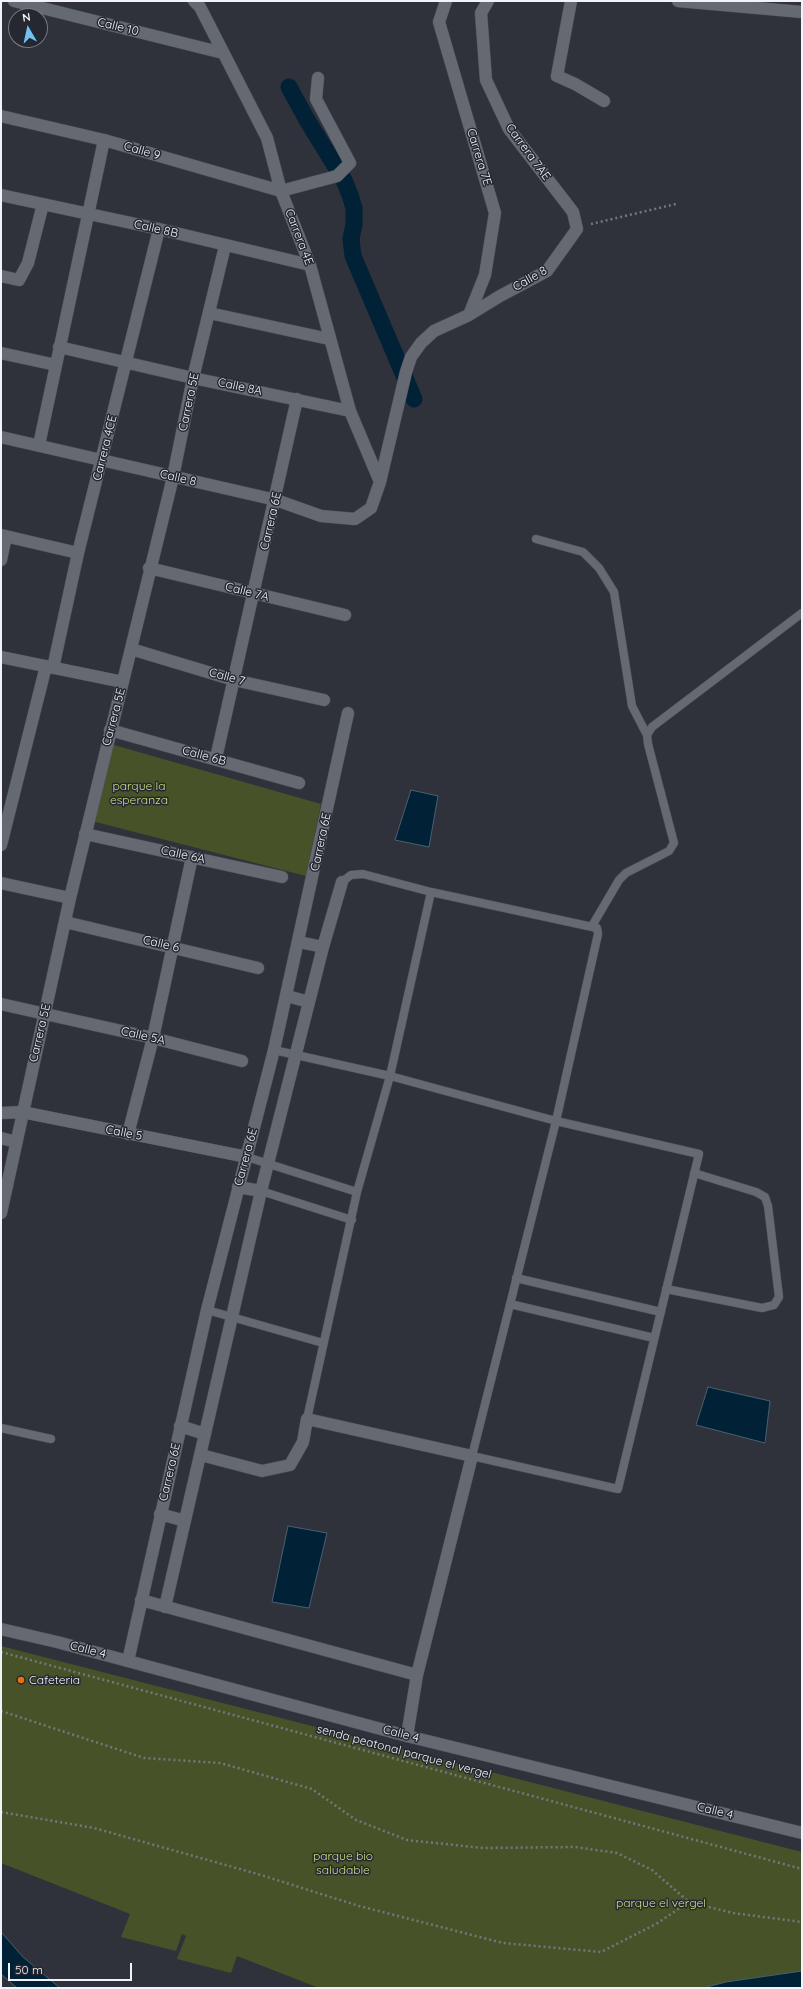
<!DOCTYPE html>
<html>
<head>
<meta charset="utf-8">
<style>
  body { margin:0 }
  #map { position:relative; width:803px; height:1989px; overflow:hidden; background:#2f323a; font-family:Quicksand,sans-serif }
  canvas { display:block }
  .frame { position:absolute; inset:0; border:2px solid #f1f3f8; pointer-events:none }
  .north { position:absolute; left:8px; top:8px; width:40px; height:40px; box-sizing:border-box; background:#252830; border:1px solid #777980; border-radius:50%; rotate:351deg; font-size:11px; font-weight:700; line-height:16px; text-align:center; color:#f1f3f8 }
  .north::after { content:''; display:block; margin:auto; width:14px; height:18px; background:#72c1f5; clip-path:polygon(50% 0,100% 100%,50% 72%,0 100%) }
  .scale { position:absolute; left:8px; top:1963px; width:124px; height:18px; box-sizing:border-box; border:2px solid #f1f3f8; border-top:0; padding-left:5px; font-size:12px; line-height:14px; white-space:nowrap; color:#f1f3f8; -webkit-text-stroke:3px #252830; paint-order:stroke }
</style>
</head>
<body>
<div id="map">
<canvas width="803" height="1989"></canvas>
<div class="frame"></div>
<div class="north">N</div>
<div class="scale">50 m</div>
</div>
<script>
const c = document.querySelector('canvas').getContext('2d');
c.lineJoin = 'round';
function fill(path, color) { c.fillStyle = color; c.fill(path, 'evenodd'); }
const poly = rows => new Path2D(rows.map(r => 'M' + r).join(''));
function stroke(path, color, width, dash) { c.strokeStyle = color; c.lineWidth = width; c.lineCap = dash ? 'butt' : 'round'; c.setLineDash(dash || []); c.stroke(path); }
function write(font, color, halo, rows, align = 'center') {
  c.font = font + ' Quicksand,sans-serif'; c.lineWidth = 3; c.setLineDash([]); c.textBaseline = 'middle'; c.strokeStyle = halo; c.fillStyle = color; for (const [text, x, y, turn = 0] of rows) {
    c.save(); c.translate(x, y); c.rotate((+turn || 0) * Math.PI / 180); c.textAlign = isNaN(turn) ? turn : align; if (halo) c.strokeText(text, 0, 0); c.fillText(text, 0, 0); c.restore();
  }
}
const green = poly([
  [107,743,321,804,306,876,88,820],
  [1,1646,802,1852,802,1971,726,1982,703,1988,319,1988,237,1956,231,1973,177,1959,186,1936,182,1934,176,1951,121,1937,130,1914,1,1863]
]);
const water = poly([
  [411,790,438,796,429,847,395,840,411,790],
  [708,1387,770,1401,765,1443,696,1425,708,1387],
  [288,1526,327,1533,309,1608,272,1602,288,1526],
  [1,1932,23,1957,60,1988,17,1988,1,1974,1,1932],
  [802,1971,802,1988,703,1988,726,1982,802,1971]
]);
const canal = poly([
  [289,87,307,120,344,180,350,195,354,208,354,224,351,239,353,256,414,399]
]);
const path = poly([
  [591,224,676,204],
  [1,1652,802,1869],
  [1,1711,144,1758,220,1763,312,1789,356,1820,407,1840,483,1848,575,1847,617,1853,652,1870,689,1902,733,1913,802,1922],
  [1,1812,94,1828,261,1875,359,1906,503,1943,601,1952,656,1924,689,1902]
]);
const lane = poly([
  [536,539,583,552,599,568,614,592,632,706,647,735],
  [592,926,619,880,626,873,669,851,674,843,648,744,647,735,652,727,802,613],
  [274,1050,390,1076,556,1121,598,934,597,928,431,892],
  [556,1121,699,1154,618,1489,472,1456,556,1121],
  [247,1157,357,1192],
  [261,1191,352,1220],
  [516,1278,661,1312],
  [666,1289,762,1308,774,1305,779,1297,768,1206,765,1197,756,1192,694,1173],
  [510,1304,654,1338],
  [207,1310,323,1343],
  [307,1419,357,1192,390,1076,431,892,363,874,351,875,342,882],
  [1,1428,51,1439]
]);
const street = poly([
  [14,1,223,53],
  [194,1,200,7,267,138,281,191,310,265,350,411,380,482],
  [446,1,439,22,495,213,485,275,469,315],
  [571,1,557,76,575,84,604,101],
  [678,1,802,12],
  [1,116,104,140,281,191,337,176,350,163,316,99,318,78],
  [1,195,159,229,310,265],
  [1,276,19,280,28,263,43,204],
  [209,313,329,339],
  [59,347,193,378,350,411],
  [1,353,56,365],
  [1,437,276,500,321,516,355,519,371,508,380,482,406,372,411,357,421,343,434,331,469,315,500,296,547,271,577,229,573,212,509,129,486,80,481,13,488,1],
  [39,445,104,140],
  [1,535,78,553],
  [1,560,6,536],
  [149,568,345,615],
  [131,649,234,680,324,700],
  [1,657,123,682],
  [53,668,78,553,159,229],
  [110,730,299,783],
  [216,758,297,399],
  [85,834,282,877],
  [1,845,46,666],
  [1,883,70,898],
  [65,922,258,968],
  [299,942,323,947],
  [287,996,309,1002],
  [1,1004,153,1038,242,1061],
  [1,1113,22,1112,247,1157],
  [128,1134,153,1038,192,857],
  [1,1138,16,1142],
  [238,1187,261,1191],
  [1,1213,70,898,173,477,193,378,225,246],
  [180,1426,205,1434],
  [201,1455,262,1471,290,1465,303,1442,307,1419,472,1456,417,1675,407,1736],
  [160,1514,185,1521],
  [141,1600,417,1675],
  [165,1607,261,1191,323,947,342,882],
  [128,1661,207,1310,274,1050,348,713]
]);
const secondary = poly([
  [1,1629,57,1642,407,1736,802,1833]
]);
const markers = [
  [21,1680,4,"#e8710a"]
];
const streetNames = [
  ["Calle 10",118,27,14],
  ["Calle 9",142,151,16],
  ["Carrera 7AE",528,152,54],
  ["Carrera 7E",479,157,73],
  ["Calle 8B",156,229,13],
  ["Carrera 4E",299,237,69],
  ["Calle 8",530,279,-30],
  ["Calle 8A",240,387,12],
  ["Carrera 5E",189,402,-78],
  ["Carrera 4CE",105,448,-76],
  ["Calle 8",178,478,13],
  ["Carrera 6E",271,521,-77],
  ["Calle 7A",247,592,14],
  ["Calle 7",227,677,15],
  ["Carrera 5E",114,717,-75],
  ["Calle 6B",204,756,15],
  ["Carrera 6E",321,842,-78],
  ["Calle 6A",183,855,12],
  ["Calle 6",161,944,13],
  ["Carrera 5E",40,1033,-77],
  ["Calle 5A",143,1036,13],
  ["Calle 5",124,1133,11],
  ["Carrera 6E",246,1157,-75],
  ["Carrera 6E",170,1472,-77],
  ["Calle 4",88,1650,15],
  ["Calle 4",401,1734,15],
  ["senda peatonal parque el vergel",404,1752,15],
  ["Calle 4",715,1811,14]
];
const parkNames = [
  ["parque la",139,786],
  ["esperanza",139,800],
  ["parque bio",343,1856],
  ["saludable",343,1870],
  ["parque el vergel",661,1903]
];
const poiNames = [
  ["Cafeteria",29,1680]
];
fill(green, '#485228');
fill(water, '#012137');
stroke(water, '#496071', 1);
stroke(canal, '#012137', 17);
stroke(lane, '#4b4e55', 9);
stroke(street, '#4b4e55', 13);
stroke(secondary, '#4b4e55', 13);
stroke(path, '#75777e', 2.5, [2, 3]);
stroke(lane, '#656971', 8);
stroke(street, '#656971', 12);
stroke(secondary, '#656971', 12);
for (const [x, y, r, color] of markers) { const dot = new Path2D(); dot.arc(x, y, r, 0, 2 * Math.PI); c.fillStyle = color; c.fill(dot); stroke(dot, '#252830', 1.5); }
write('12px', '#f1f3f8', '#252830', streetNames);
write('12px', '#cae182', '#252830', parkNames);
write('12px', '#f1f3f8', '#252830', poiNames, 'left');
</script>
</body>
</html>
